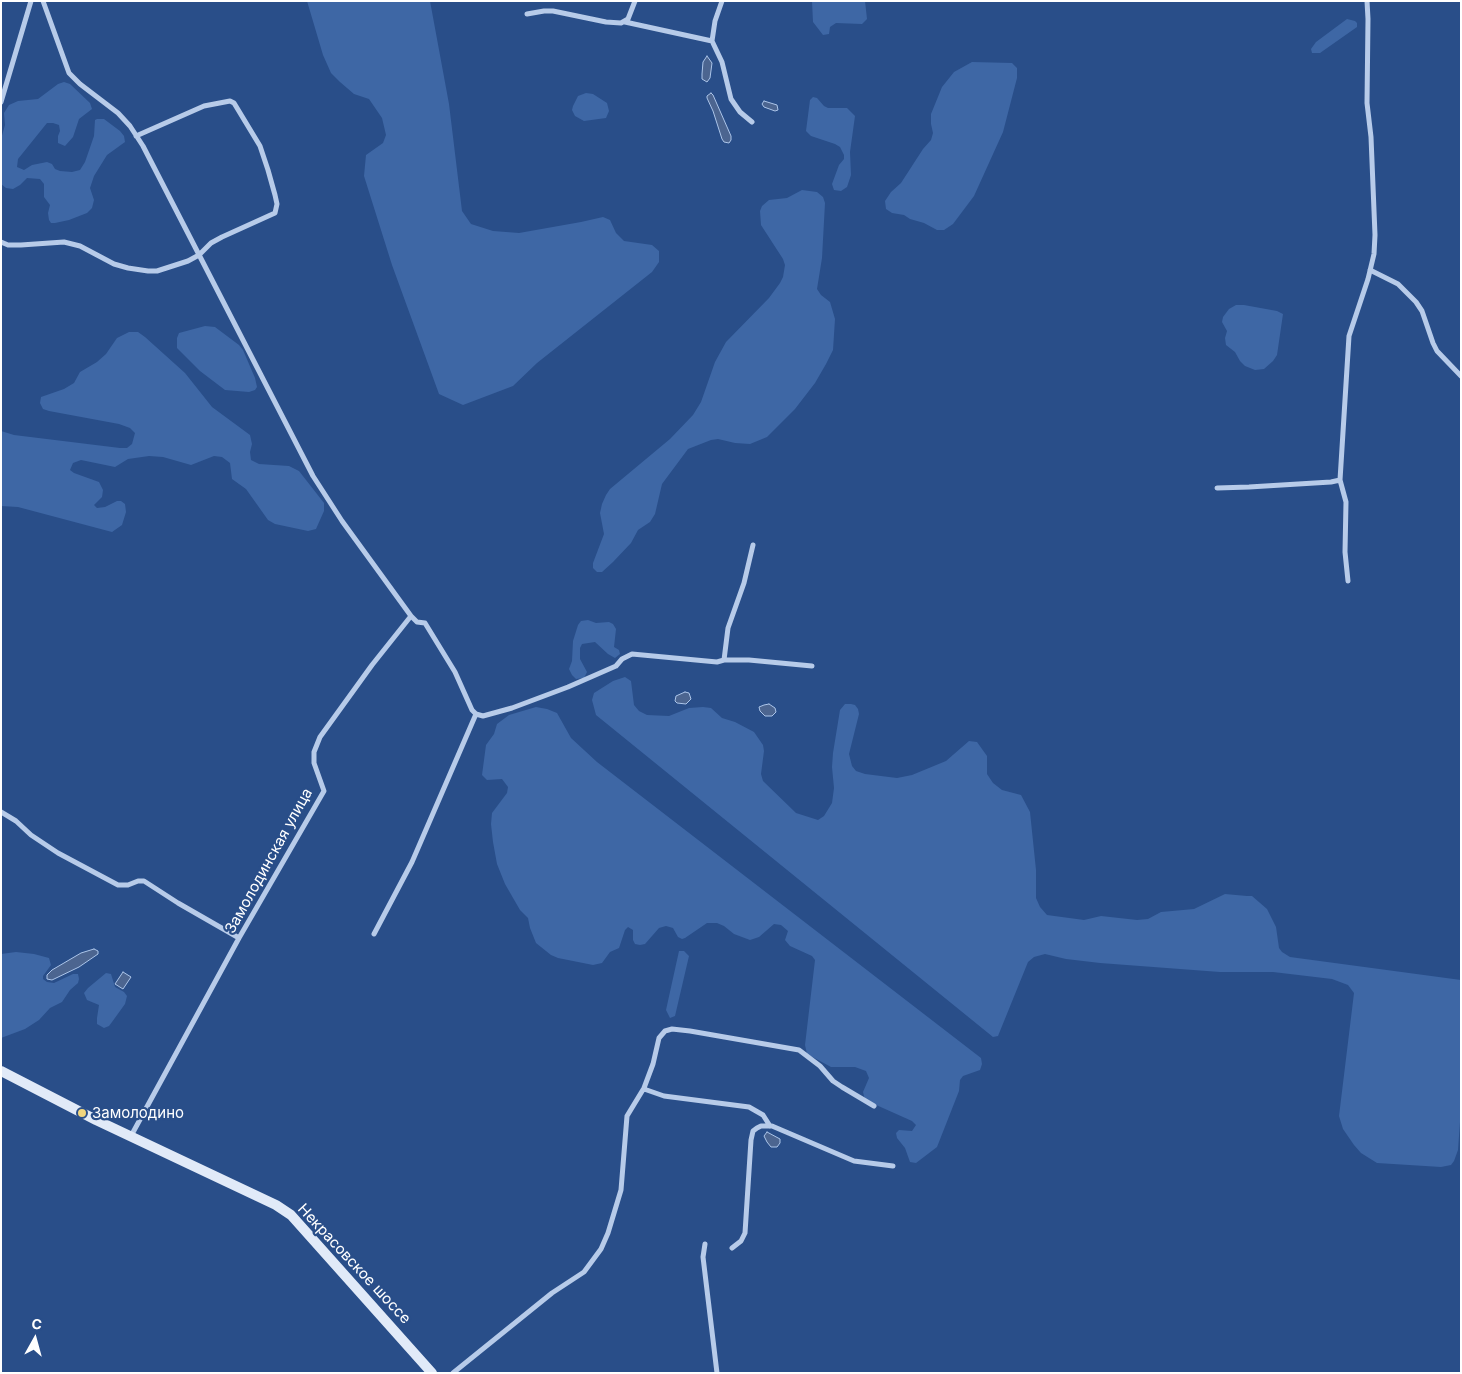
<!DOCTYPE html>
<html>
<head>
<meta charset="utf-8">
<style>
  body { margin:0 }
  #map { position:relative; width:1462px; height:1374px; overflow:hidden; background:#294e89; font-family:Inter,sans-serif }
  canvas { display:block }
  .frame { position:absolute; inset:0; border:2px solid #fff; pointer-events:none }
  .north { position:absolute; left:10px; top:1314px; width:50px; height:50px; -webkit-text-stroke:4px #294e89; paint-order:stroke; rotate:7deg; font-size:14px; font-weight:700; line-height:20px; text-align:center; color:#fff }
  .north::after { content:''; display:block; margin:auto; width:18px; height:22px; background:#fff; clip-path:polygon(50% 0,100% 100%,50% 72%,0 100%) }
</style>
</head>
<body>
<div id="map">
<canvas width="1462" height="1374"></canvas>
<div class="frame"></div>
<div class="north">С</div>
</div>
<script>
const c = document.querySelector('canvas').getContext('2d');
c.lineJoin = 'round';
function fill(path, color) { c.fillStyle = color; c.fill(path, 'evenodd'); }
const poly = rows => new Path2D(rows.map(r => 'M' + r).join(''));
function stroke(path, color, width, dash) { c.strokeStyle = color; c.lineWidth = width; c.lineCap = dash ? 'butt' : 'round'; c.setLineDash(dash || []); c.stroke(path); }
function write(font, color, halo, rows, align = 'center') {
  c.font = font + ' Inter,sans-serif'; c.lineWidth = 4.5; c.setLineDash([]); c.textBaseline = 'middle'; c.strokeStyle = halo; c.fillStyle = color; for (const [text, x, y, turn = 0] of rows) {
    c.save(); c.translate(x, y); c.rotate((+turn || 0) * Math.PI / 180); c.textAlign = isNaN(turn) ? turn : align; if (halo) c.strokeText(text, 0, 0); c.fillText(text, 0, 0); c.restore();
  }
}
const green = poly([
  [307,1,430,1,449,104,462,211,471,224,493,231,519,233,581,222,603,217,610,220,616,233,624,241,652,245,659,251,659,262,652,272,537,363,513,386,463,405,439,394,392,265,364,176,366,155,383,143,386,135,382,118,369,99,354,94,340,82,331,73,323,55],
  [812,1,865,1,867,19,862,24,836,23,830,27,829,34,823,35,813,22],
  [1347,19,1355,21,1357,23,1357,27,1320,53,1312,53,1311,49,1316,42],
  [972,62,1012,63,1017,68,1017,78,1003,132,974,196,953,224,944,230,937,230,924,223,910,219,904,215,892,213,886,209,885,201,891,192,901,183,923,149,931,140,933,133,931,124,931,114,942,87,954,72],
  [64,82,70,84,90,103,92,109,79,119,73,137,65,146,58,143,58,136,60,131,59,125,53,123,47,123,18,159,17,167,24,170,32,165,47,162,52,164,55,169,60,171,72,172,80,170,85,162,94,136,95,120,97,119,104,119,120,131,124,136,125,142,107,155,94,176,90,188,94,200,92,208,87,213,69,220,55,223,51,223,49,220,48,213,50,205,44,197,44,184,40,179,27,178,20,185,13,189,6,188,1,184,1,139,5,125,4,113,9,105,18,101,38,99,58,84],
  [586,93,593,94,607,103,609,111,606,118,584,121,575,116,572,110,573,106,578,96],
  [813,97,817,98,824,106,828,108,847,108,855,116,850,152,851,175,847,187,841,191,834,190,832,184,839,165,844,159,844,155,840,147,835,144,811,136,806,131,810,100],
  [802,190,817,192,823,197,825,203,822,258,817,289,821,295,830,302,835,319,833,350,826,364,815,383,795,409,767,437,750,444,735,443,718,439,711,440,688,449,662,484,655,514,650,522,638,530,631,543,613,562,602,572,597,572,593,568,593,563,604,534,600,513,602,504,606,495,610,489,670,439,693,415,701,402,715,362,726,342,769,298,780,283,783,277,785,265,783,259,761,225,760,211,762,206,769,200,787,198],
  [1236,305,1244,305,1277,311,1283,314,1277,355,1273,361,1264,369,1255,370,1245,366,1240,361,1235,352,1226,345,1225,338,1227,331,1222,322,1223,317,1229,309],
  [205,326,215,327,239,345,243,350,255,378,257,387,255,390,249,392,225,390,200,371,177,348,177,338,179,333],
  [129,332,138,332,145,337,185,373,212,407,250,435,252,444,250,452,251,460,259,464,289,466,299,471,324,503,324,511,316,529,308,531,275,524,268,520,246,489,232,479,230,463,222,457,214,456,191,465,163,457,149,456,128,459,115,467,81,460,73,463,70,470,74,473,99,482,103,490,102,497,94,505,97,508,105,507,117,501,121,501,125,504,126,512,122,525,112,532,18,507,1,506,1,431,14,435,120,448,127,448,132,444,135,433,130,428,119,424,49,411,43,409,40,403,41,397,64,389,74,383,80,372,97,362,106,354,117,338],
  [588,620,596,623,609,622,613,624,616,629,614,647,619,650,620,654,615,658,608,654,595,642,582,644,580,648,580,659,587,672,584,678,576,679,572,675,569,669,572,661,573,641,578,625,581,621],
  [625,677,631,681,634,705,639,711,647,715,669,716,689,708,703,707,711,708,722,718,735,722,754,732,763,745,764,751,761,774,763,781,796,813,818,820,824,816,832,803,834,788,832,767,833,753,840,710,845,704,851,704,855,705,858,709,859,714,849,754,852,766,856,771,865,774,897,778,912,775,946,761,969,741,977,742,987,756,987,774,993,783,1002,790,1021,795,1030,812,1036,870,1036,898,1040,907,1047,915,1084,920,1101,916,1137,920,1148,919,1161,912,1194,909,1225,894,1247,896,1252,896,1267,909,1276,927,1279,948,1282,952,1290,957,1461,980,1461,1108,1458,1150,1454,1161,1451,1165,1441,1167,1377,1163,1361,1153,1354,1145,1343,1129,1339,1116,1354,993,1348,985,1332,979,1273,972,1220,972,1100,963,1066,959,1045,954,1034,957,1028,962,998,1036,993,1037,596,715,592,700,594,693,613,681],
  [536,707,547,709,557,713,571,738,597,762,981,1058,982,1064,980,1070,963,1076,960,1080,959,1091,937,1147,916,1163,910,1162,905,1148,897,1138,896,1133,899,1130,912,1131,916,1125,912,1121,865,1100,863,1092,869,1078,866,1071,855,1067,831,1067,807,1054,805,1045,815,960,812,956,790,946,785,940,788,931,781,925,774,924,759,937,750,940,734,934,724,926,717,923,707,923,685,938,682,939,678,937,673,928,666,926,659,928,645,944,640,945,635,944,633,940,633,930,628,927,625,930,619,948,610,952,602,963,593,965,558,958,551,955,536,943,530,928,528,918,520,910,505,884,497,864,493,842,491,824,492,813,507,793,508,787,502,779,487,780,482,775,486,745,494,734,497,724,509,715],
  [679,951,684,951,689,956,675,1016,670,1018,666,1010],
  [16,952,34,954,49,958,51,965,43,976,43,979,47,982,54,983,73,974,78,974,79,979,78,983,70,990,62,1002,50,1008,39,1020,25,1029,1,1038,1,954],
  [106,973,111,974,115,987,124,992,127,996,125,1004,112,1022,109,1026,104,1028,97,1024,97,1018,99,1005,87,1000,84,993,88,988]
]);
const water = poly([
  [707,56,712,63,710,78,707,82,702,79,702,74,703,62,707,56],
  [711,93,713,95,731,136,731,140,729,143,724,142,722,139,713,111,707,98,707,96,711,93],
  [764,101,777,105,778,110,775,111,764,107,762,104,764,101],
  [685,692,689,693,691,699,686,704,677,703,675,701,676,696,685,692],
  [769,704,775,708,776,712,772,716,765,716,760,711,759,707,764,705,769,704],
  [94,949,98,951,98,954,79,967,52,980,47,979,47,975,52,970,81,953,94,949],
  [123,972,131,977,123,989,115,984,123,972],
  [767,1132,780,1139,780,1143,777,1147,771,1147,767,1142,764,1136,767,1132]
]);
const street = poly([
  [43,1,69,73,80,84,118,113,130,126,143,146,313,476,342,521,411,616,372,665,320,737,314,752,314,763,324,791,239,938,131,1136],
  [722,1,715,21,712,41,722,62,731,99,740,112,752,122],
  [527,14,544,11,553,11,606,22,621,23,628,19,635,1],
  [625,22,712,41],
  [1,102,31,1],
  [1,242,8,245,21,245,64,242,80,246,114,264,128,268,148,271,157,271,188,261,199,255,211,243,222,237,275,213,277,204,275,195,268,170,260,146,234,103,230,101,204,106,136,136],
  [1370,270,1398,284,1416,302,1422,311,1433,343,1437,351,1461,376],
  [1217,488,1249,487,1331,482,1340,480],
  [1348,581,1345,552,1346,502,1340,480,1349,336,1368,279,1374,254,1375,235,1371,137,1367,103,1368,19,1367,1],
  [411,616,417,622,425,623,455,672,472,710,476,714,483,716,512,708,568,687,616,666,622,659,632,654,717,662,724,660,749,660,812,666],
  [724,660,728,628,744,583,753,545],
  [1,812,16,821,31,835,58,853,118,885,128,885,138,881,144,881,178,903,239,938],
  [374,934,412,862,476,714],
  [644,1089,664,1096,749,1107,763,1115,770,1126],
  [705,1244,703,1257,717,1373],
  [732,1248,741,1241,745,1233,751,1140,753,1131,757,1128,761,1126,772,1126,854,1161,893,1166],
  [453,1373,552,1293,584,1272,601,1249,608,1233,621,1190,627,1116,644,1088,653,1064,659,1038,665,1031,672,1029,690,1031,799,1050,820,1066,833,1081,842,1087,874,1106]
]);
const secondary = poly([
  [1,1071,96,1120,276,1205,291,1215,432,1373]
]);
const markers = [
  [82,1113,5,"#f0d57e"]
];
const streetNames = [
  ["Замолодинская улица",269,861,-61],
  ["Некрасовское шоссе",354,1264,47]
];
const poiNames = [
  ["Замолодино",92,1113]
];
fill(green, '#3e67a5');
fill(water, '#4c6590');
stroke(water, '#acc5e9', 1);
stroke(street, '#b7cbe9', 5);
stroke(secondary, '#e1eaf8', 10);
for (const [x, y, r, color] of markers) { const dot = new Path2D(); dot.arc(x, y, r, 0, 2 * Math.PI); c.fillStyle = color; c.fill(dot); stroke(dot, '#294e89', 2); }
write('15px', '#fff', '#294e89', streetNames);
write('15px', '#fff', '#294e89', poiNames, 'left');
</script>
</body>
</html>
